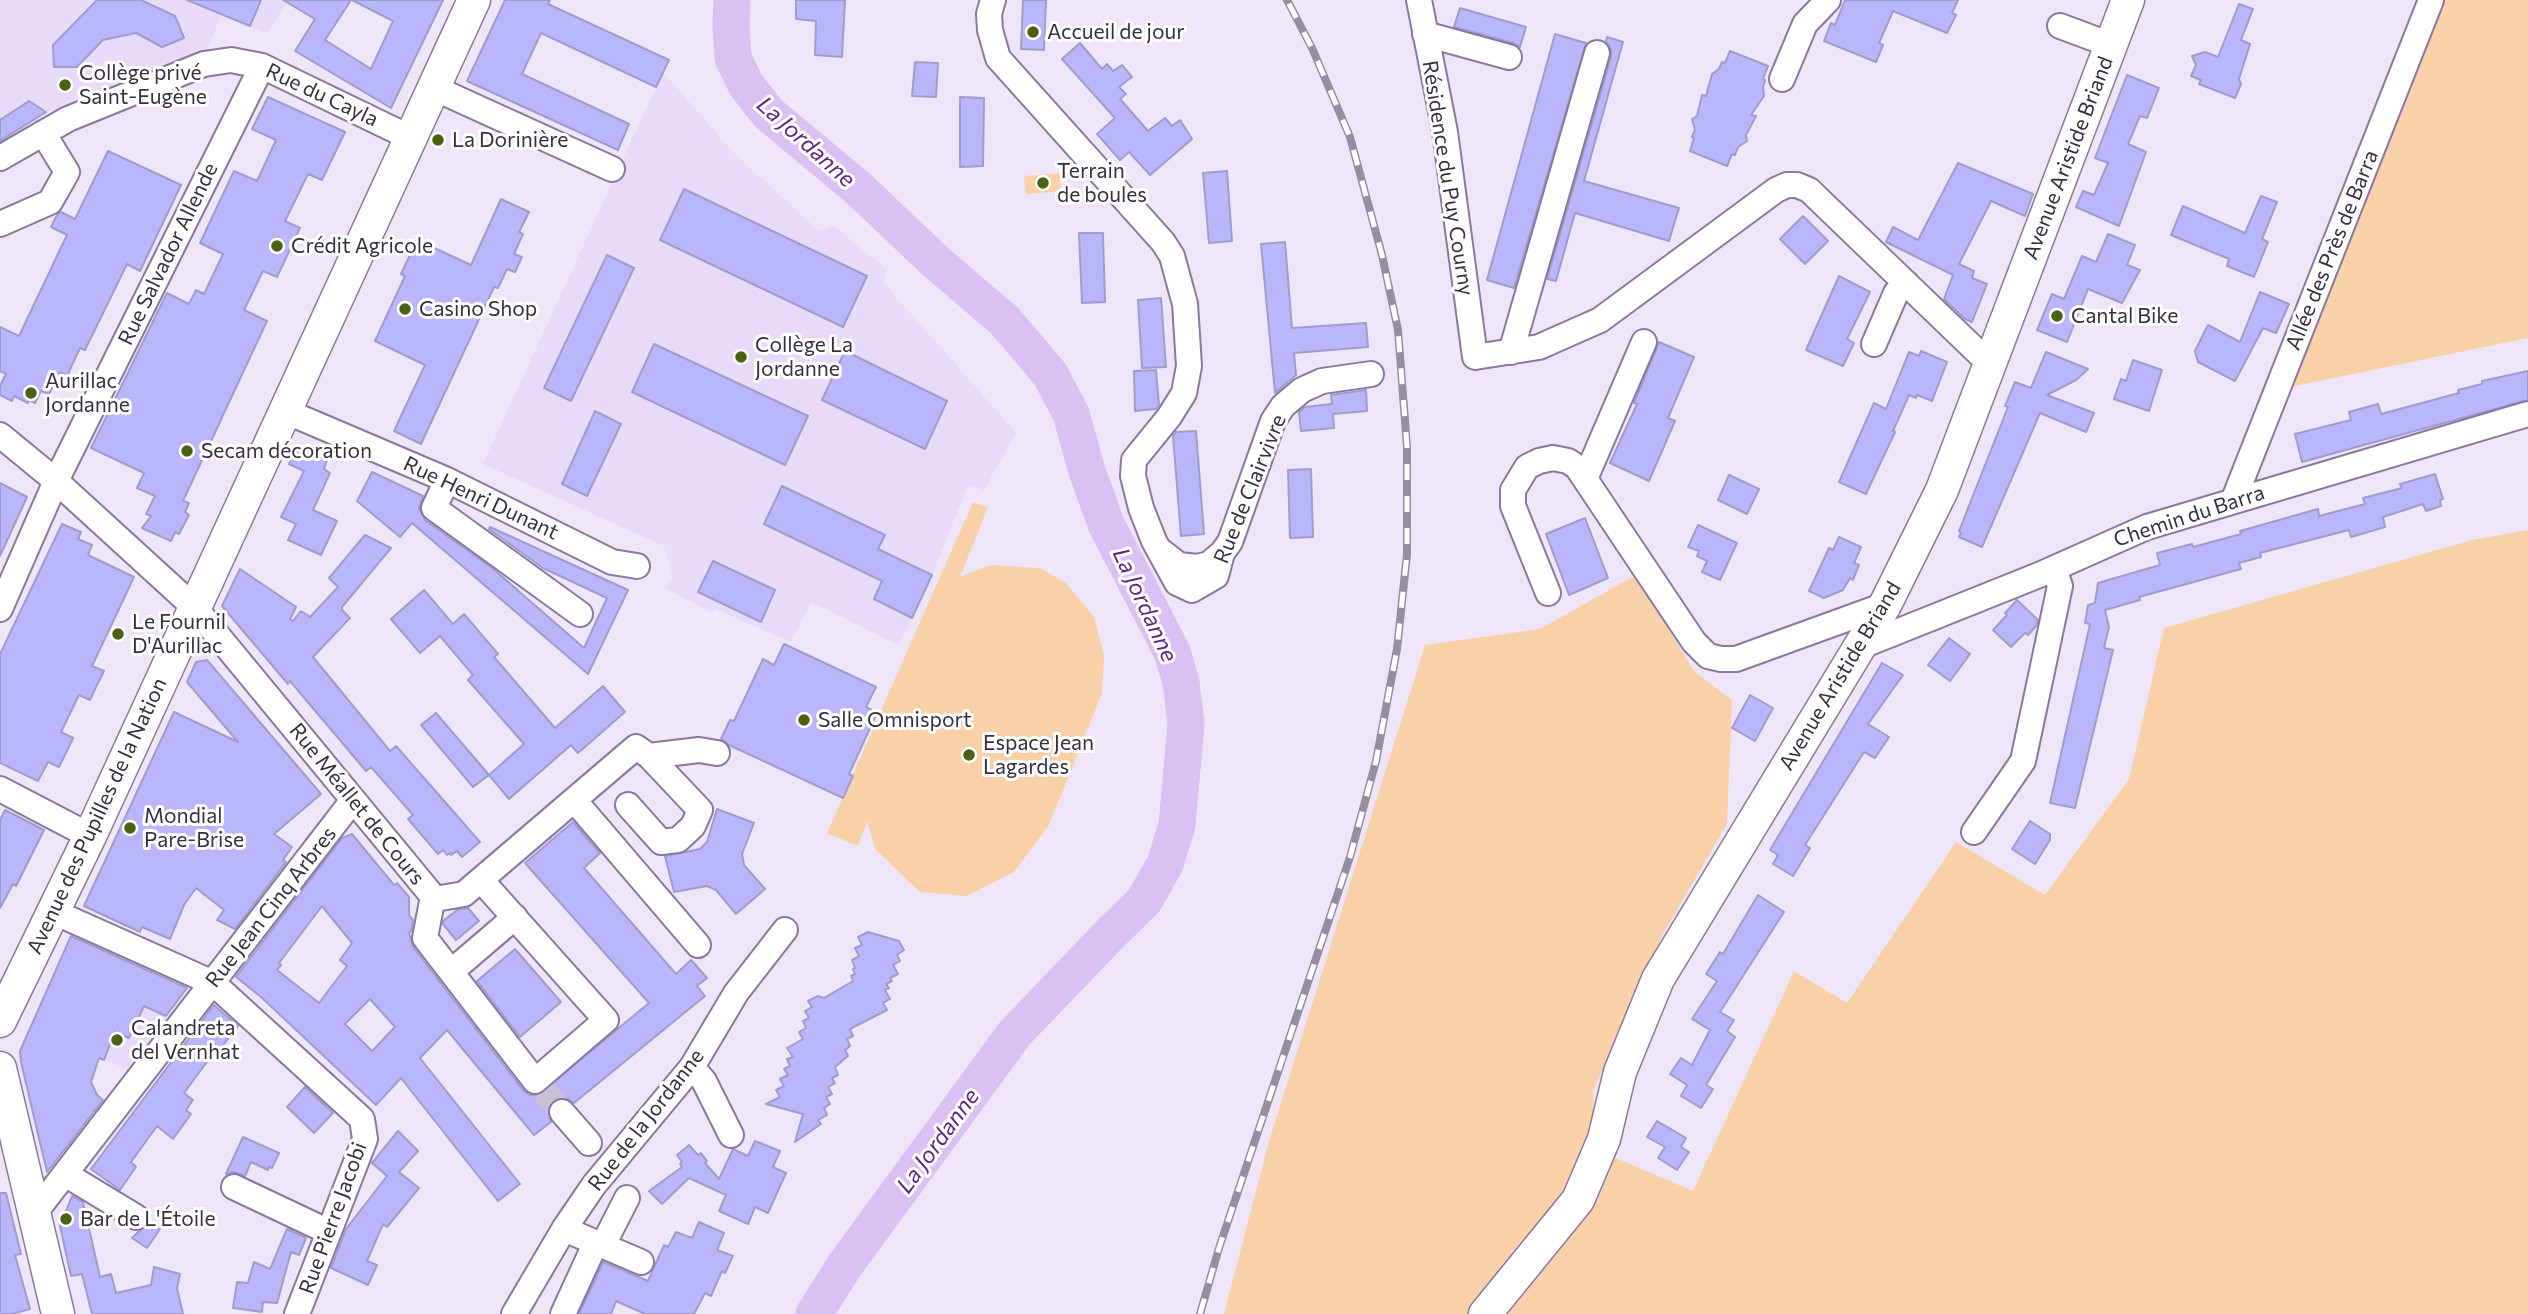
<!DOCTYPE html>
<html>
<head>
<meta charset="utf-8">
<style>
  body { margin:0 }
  canvas { display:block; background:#eee6f8 }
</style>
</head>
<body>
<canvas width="2528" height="1314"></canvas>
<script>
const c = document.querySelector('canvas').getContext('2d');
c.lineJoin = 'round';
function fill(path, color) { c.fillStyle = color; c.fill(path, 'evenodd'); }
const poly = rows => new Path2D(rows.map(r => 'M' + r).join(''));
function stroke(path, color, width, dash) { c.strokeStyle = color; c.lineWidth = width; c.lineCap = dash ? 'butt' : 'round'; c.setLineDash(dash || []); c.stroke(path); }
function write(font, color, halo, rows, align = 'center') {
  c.font = font + ' Commissioner,sans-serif'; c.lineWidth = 6; c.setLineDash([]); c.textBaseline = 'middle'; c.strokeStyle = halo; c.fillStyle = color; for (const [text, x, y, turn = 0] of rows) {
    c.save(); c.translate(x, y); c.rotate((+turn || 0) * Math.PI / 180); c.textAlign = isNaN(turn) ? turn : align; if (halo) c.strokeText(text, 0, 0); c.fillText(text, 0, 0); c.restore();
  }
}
const built = poly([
  [0,0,289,0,267,33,221,15,206,53,87,103,46,112,0,141],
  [663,72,735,154,819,231,833,225,887,270,883,282,1016,433,984,490,968,485,932,575,899,645,811,602,791,642,716,609,712,613,666,588,673,578,664,546,483,464],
  [144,1005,166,1016,127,1069,82,1051]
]);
const green = poly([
  [2438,0,2528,0,2528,338,2290,387],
  [1060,173,1061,191,1026,194,1024,176],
  [973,502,988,507,960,577,990,565,1040,568,1066,583,1094,617,1104,656,1102,693,1049,825,1014,872,967,896,920,892,875,849,867,821,858,846,827,833],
  [2528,530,2528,1314,1224,1314,1269,1141,1425,645,1540,629,1636,575,1694,671,1732,700,1727,824,1662,936,1593,1092,1595,1149,1693,1191,1794,971,1847,1003,1956,842,2045,895,2129,779,2164,628,2472,540]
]);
const river = poly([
  [732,0,731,27,733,58,746,85,769,114,859,189,936,262,1004,320,1050,374,1071,414,1087,471,1106,524,1172,652,1181,682,1186,724,1177,825,1165,864,1144,901,1112,932,1015,1033,845,1265,814,1314]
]);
const building = poly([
  [97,0,141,0,175,16,184,38,162,47,136,33,103,40,77,67,54,67,53,45,97,0],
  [187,0,261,0,250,26,187,0],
  [283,0,351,0,325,40,371,69,393,21,352,0,443,0,391,108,295,51,315,19,283,0],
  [505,0,550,0,548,4,669,60,656,87,541,33,522,74,629,124,618,150,467,81,505,0],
  [796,0,845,0,842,57,815,55,816,21,796,19,796,0],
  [1023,0,1046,0,1044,50,1021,49,1023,0],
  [1845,0,1958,0,1952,13,1956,15,1947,33,1893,11,1879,43,1883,45,1876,62,1824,41,1831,23,1835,25,1845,0],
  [2239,4,2253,9,2241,40,2250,44,2239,79,2241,84,2235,98,2199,84,2201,80,2191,76,2196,65,2192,56,2205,52,2218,57,2239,4],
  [1460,8,1526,27,1520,47,1513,43,1454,27,1460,8],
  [1555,34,1586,43,1514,288,1487,280,1555,34],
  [1607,37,1623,42,1584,181,1679,208,1669,241,1575,213,1556,281,1547,279,1611,57,1611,49,1606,41,1607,37],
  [1080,43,1102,69,1107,64,1113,71,1122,65,1132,77,1119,87,1126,94,1120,99,1148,131,1165,118,1172,126,1180,120,1192,139,1150,175,1129,152,1120,160,1097,134,1115,118,1062,59,1080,43],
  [1730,51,1768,66,1763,79,1765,80,1763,87,1764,96,1751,115,1756,116,1746,135,1747,141,1738,147,1735,155,1732,154,1727,166,1690,151,1694,138,1692,137,1695,130,1692,119,1697,116,1702,95,1706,96,1712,74,1719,69,1722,62,1725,63,1730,51],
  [915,62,938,63,936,97,912,96,915,62],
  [2127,75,2159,88,2147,118,2140,116,2128,144,2146,152,2119,226,2076,207,2083,191,2094,195,2108,163,2095,158,2127,75],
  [268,97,345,132,322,180,308,174,285,221,300,228,277,277,263,271,244,310,267,321,183,501,189,503,185,512,189,515,179,534,175,532,171,541,142,528,151,516,146,514,155,496,137,488,144,473,91,448,167,293,189,304,196,290,204,294,223,254,200,243,234,171,257,181,276,140,252,129,268,97],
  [960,97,984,98,983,166,960,167,960,97],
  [29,101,46,112,0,141,0,120,29,101],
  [108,151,181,185,140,271,127,264,85,350,80,348,67,376,60,372,49,394,41,391,35,403,29,400,28,403,14,396,12,401,0,395,0,386,6,374,0,371,0,327,19,336,67,235,51,227,57,215,61,212,75,219,108,151],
  [1958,163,2033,194,2025,216,1991,201,1959,264,1974,271,1972,278,1987,284,1972,322,1965,319,1944,299,1953,275,1886,242,1893,227,1918,240,1958,163],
  [1227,171,1232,241,1209,243,1203,173,1227,171],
  [684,189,867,276,843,327,660,240,684,189],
  [2261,196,2277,202,2262,239,2268,242,2254,277,2227,266,2229,259,2171,235,2183,206,2245,233,2261,196],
  [501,199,529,212,519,232,523,234,514,254,522,257,515,272,507,269,498,288,494,287,421,444,394,431,425,365,375,341,405,276,401,274,417,240,471,265,501,199],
  [1803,216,1828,241,1805,264,1780,239,1803,216],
  [1079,233,1103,233,1105,302,1082,303,1079,233],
  [2108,234,2135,245,2127,265,2140,270,2122,303,2088,289,2067,342,2037,330,2052,294,2064,299,2082,256,2096,262,2108,234],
  [1285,242,1292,328,1366,323,1368,347,1294,353,1296,375,1275,393,1261,244,1285,242],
  [607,255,634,268,571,401,544,388,607,255],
  [1839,276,1870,292,1847,339,1854,343,1843,366,1806,350,1839,276],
  [2260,292,2289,304,2276,333,2263,328,2235,381,2198,362,2195,351,2208,325,2240,342,2260,292],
  [1161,298,1166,367,1142,368,1138,300,1161,298],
  [1659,342,1694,357,1668,418,1675,421,1649,481,1610,463,1637,404,1634,403,1659,342],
  [654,344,808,416,785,465,632,392,654,344],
  [845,351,947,401,925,449,822,400,845,351],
  [1921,351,1947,362,1932,401,1917,395,1916,398,1909,395,1893,431,1895,432,1866,494,1839,482,1874,403,1886,409,1909,352,1919,356,1921,351],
  [2046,352,2088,369,2076,380,2047,395,2094,413,2086,432,2040,413,1982,547,1959,537,1961,533,1959,531,2008,407,2005,406,2015,382,2031,388,2046,352],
  [2133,360,2162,370,2149,411,2114,399,2121,379,2126,381,2133,360],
  [1156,370,1159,405,1156,409,1135,411,1134,371,1156,370],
  [2528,371,2528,400,2302,462,2295,434,2351,420,2349,412,2378,404,2381,414,2459,393,2458,390,2482,384,2482,381,2528,371],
  [1366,390,1367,411,1333,414,1334,428,1301,431,1299,412,1305,407,1332,404,1331,395,1366,390],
  [595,411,621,424,587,496,562,484,595,411],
  [1196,431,1204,534,1181,536,1173,436,1176,432,1196,431],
  [298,445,327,460,324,469,330,473,313,510,337,521,321,555,288,540,296,524,281,517,304,471,289,464,298,445],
  [1311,469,1313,537,1290,538,1288,470,1311,469],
  [372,472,423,496,419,509,425,520,491,567,584,648,607,598,543,568,489,529,490,527,628,590,588,674,412,523,400,537,357,501,372,472],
  [2435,474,2443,499,2440,500,2441,506,2426,511,2423,504,2383,517,2385,527,2351,537,2349,530,2260,553,2261,557,2239,563,2241,569,2139,597,2140,600,2105,610,2109,627,2104,648,2113,650,2075,808,2050,803,2090,624,2085,623,2088,605,2095,603,2098,583,2160,565,2157,553,2192,544,2193,547,2241,534,2240,531,2318,509,2319,516,2365,504,2363,498,2402,488,2400,484,2435,474],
  [1729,475,1759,489,1747,514,1718,500,1729,475],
  [0,483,27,497,0,556,0,483],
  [782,486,885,535,878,549,932,575,912,618,874,599,882,581,764,524,782,486],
  [1585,518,1608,578,1569,595,1546,534,1585,518],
  [62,524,81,532,78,539,92,545,88,555,134,577,92,666,104,671,96,687,90,700,79,695,61,732,73,738,66,753,59,767,48,762,38,781,0,763,0,654,62,524],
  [1698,525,1737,543,1720,580,1702,572,1707,561,1697,556,1699,551,1688,547,1698,525],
  [365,535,391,548,342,607,342,610,350,618,313,657,390,751,396,746,480,842,462,857,457,851,451,855,450,853,447,855,443,850,438,854,408,819,413,815,371,767,366,771,290,681,288,684,222,606,240,569,296,607,290,619,293,621,301,611,310,617,338,587,329,578,365,535],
  [1839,537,1861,547,1854,563,1859,565,1853,580,1850,578,1843,590,1824,598,1809,591,1829,548,1833,550,1839,537],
  [713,561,775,590,761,622,698,592,713,561],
  [424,590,453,624,464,614,498,654,494,657,555,728,603,686,625,712,578,753,571,745,509,799,489,775,524,744,468,680,473,675,440,636,420,653,391,619,424,590],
  [2017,600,2038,620,2036,626,2028,635,2025,633,2011,647,1993,630,2007,615,2005,613,2017,600],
  [1949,638,1970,654,1950,681,1928,665,1949,638],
  [784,644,876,687,866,707,877,713,849,774,853,776,843,798,729,745,721,739,730,720,734,721,763,659,774,665,784,644],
  [207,660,321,794,274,834,292,847,283,860,286,862,235,929,217,920,224,910,196,888,184,905,170,939,142,927,140,932,84,906,174,712,238,742,187,682,196,662,207,660],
  [1882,663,1903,675,1868,724,1889,737,1875,758,1864,752,1805,845,1810,848,1793,876,1773,864,1778,855,1770,850,1882,663],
  [1750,695,1773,708,1755,741,1732,728,1750,695],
  [436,713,489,775,473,787,421,725,436,713],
  [717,809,754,823,742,854,744,865,765,889,736,914,716,890,707,886,674,892,665,856,700,849,707,842,717,809],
  [5,810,44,830,16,886,13,884,0,908,0,820,5,810],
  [2030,821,2050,834,2050,840,2035,864,2012,849,2030,821],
  [573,822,600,853,584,868,676,974,691,960,707,978,697,986,705,996,574,1103,566,1098,553,1100,548,1108,551,1122,534,1135,447,1030,420,1058,520,1184,498,1201,401,1078,376,1105,261,997,236,977,342,838,352,834,394,885,397,883,409,897,409,915,413,920,411,931,409,933,413,947,523,1090,530,1095,538,1095,649,1003,525,863,573,822],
  [322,906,352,943,340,960,347,966,319,1003,277,970,281,965,279,963,322,906],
  [370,999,395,1027,372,1051,345,1024,370,999],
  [1758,895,1784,912,1720,1012,1734,1020,1727,1031,1735,1037,1706,1085,1713,1089,1701,1108,1681,1096,1687,1085,1670,1074,1681,1058,1692,1065,1710,1030,1692,1019,1717,981,1706,974,1720,952,1723,954,1758,895],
  [468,908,479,921,456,940,443,924,443,921,457,910,468,908],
  [868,932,899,941,904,950,897,955,900,961,893,965,898,974,890,978,892,981,886,984,889,988,885,990,890,999,883,1003,887,1010,850,1029,853,1036,847,1039,850,1046,845,1050,848,1056,835,1067,838,1075,832,1078,835,1083,828,1087,832,1094,826,1097,830,1104,824,1108,827,1115,818,1120,821,1124,795,1142,803,1114,766,1104,780,1097,776,1090,784,1086,780,1079,788,1075,784,1069,790,1066,787,1059,793,1057,787,1048,803,1039,799,1032,806,1028,803,1021,809,1018,805,1011,812,1007,808,1001,818,996,824,998,853,981,851,976,855,974,853,969,855,968,852,960,859,956,855,948,862,945,858,937,868,932],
  [71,936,187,988,166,1016,144,1006,129,1038,115,1032,104,1060,99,1058,91,1082,97,1095,103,1100,47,1172,21,1062,20,1051,71,936],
  [515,949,561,1002,520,1037,477,981,515,949],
  [214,1005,238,1026,217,1053,215,1051,184,1093,193,1100,186,1110,191,1114,173,1139,157,1126,131,1162,136,1167,120,1190,91,1169,214,1005],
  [305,1087,333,1113,314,1133,287,1107,305,1087],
  [1657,1121,1686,1138,1681,1147,1689,1152,1677,1170,1658,1158,1665,1147,1647,1137,1657,1121],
  [398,1131,418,1151,399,1172,419,1188,387,1227,383,1224,367,1261,377,1265,368,1285,331,1268,346,1229,387,1176,372,1163,398,1131],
  [243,1137,279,1153,272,1168,269,1167,268,1170,251,1162,245,1176,233,1172,226,1174,243,1137],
  [755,1141,780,1151,773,1167,786,1173,768,1213,755,1207,748,1224,719,1211,726,1195,689,1178,662,1204,649,1191,682,1167,680,1164,682,1162,677,1155,689,1145,698,1155,701,1153,707,1161,705,1163,719,1179,733,1149,748,1156,755,1141],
  [0,1193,6,1193,21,1254,15,1255,30,1309,12,1314,0,1314,0,1193],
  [72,1196,83,1202,100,1277,111,1274,116,1293,151,1285,154,1267,180,1274,177,1288,183,1314,92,1314,82,1274,71,1276,60,1226,72,1196],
  [149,1222,160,1229,147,1248,132,1238,149,1222],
  [699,1222,724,1233,717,1250,733,1256,725,1273,722,1271,711,1296,705,1293,694,1314,645,1314,616,1301,611,1314,579,1314,603,1262,648,1281,664,1245,668,1247,676,1232,692,1238,699,1222],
  [287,1229,306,1238,299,1255,291,1252,277,1303,263,1302,262,1312,233,1308,237,1282,248,1283,254,1262,270,1269,287,1229]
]);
const minorTunnel = poly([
  [543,1090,562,1112]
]);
const minor = poly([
  [993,0,989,14,990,30,998,58,1163,242,1172,256,1185,304,1189,366,1184,393,1169,417,1134,460,1133,476,1141,508,1154,541,1177,583,1192,590,1216,576,1222,553,1230,542,1273,421,1283,406,1302,390,1322,381,1371,374],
  [1419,0,1445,132,1475,357,1539,347,1600,320,1776,190,1787,185,1797,185,1809,190,1990,364],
  [2060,26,2111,45],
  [1425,34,1509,57],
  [1782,79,1805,24,1828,0],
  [434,88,612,169],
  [0,158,68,119,204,64,231,60,262,66,411,138],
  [0,224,50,202,67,172,43,133],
  [1874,344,1896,293,1906,283],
  [1511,352,1597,53],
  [285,411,447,480,612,562,637,566],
  [0,435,56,481,195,608,435,899,464,894,636,747,649,756,699,750,717,753],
  [1585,479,1644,342],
  [447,480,434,508,580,614],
  [2234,499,2431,0],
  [1161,551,1179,565,1197,567,1209,564,1222,553],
  [1548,593,1513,506,1513,490,1527,467,1539,461,1553,458,1568,461,1577,467,1694,642,1708,656,1721,659,1736,659,1885,605],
  [0,609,56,481,262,66],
  [1859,647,2039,575,2147,527,2528,414],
  [0,789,90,836],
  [574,800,698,945],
  [628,805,661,842,678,840,693,826,700,810,649,756],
  [1974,832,2023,761,2060,586,2054,569],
  [433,896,425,938,535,1081,606,1020,481,880],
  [54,912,213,983,362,1119,365,1139,297,1314],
  [452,971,515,917],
  [692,1067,704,1081,731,1135],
  [562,1112,589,1143],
  [65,1174,136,1217],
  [234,1187,329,1232],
  [34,1214,353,800],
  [564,1229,641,1262],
  [603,1245,627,1198],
  [514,1314,564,1229,594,1185,692,1067,736,993,785,930],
  [563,1314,596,1242]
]);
const major = poly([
  [0,1021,90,836,474,0],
  [0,1068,58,1314],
  [1485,1314,1578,1200,1604,1139,1620,1072,1658,979,1885,605,1942,490,2128,0]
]);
const rail = poly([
  [1200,1314,1219,1248,1350,857,1376,761,1397,649,1407,554,1407,447,1398,330,1382,255,1350,137,1312,48,1287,0]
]);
const markers = [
  [1033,32,7,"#496313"],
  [65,85,7,"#496313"],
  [438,140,7,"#496313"],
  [1043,183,7,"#496313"],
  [277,246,7,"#496313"],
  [405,309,7,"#496313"],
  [2057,316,7,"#496313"],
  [741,357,7,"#496313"],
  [31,393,7,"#496313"],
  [187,451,7,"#496313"],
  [118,634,7,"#496313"],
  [804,720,7,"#496313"],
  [969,755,7,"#496313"],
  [130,828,7,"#496313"],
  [117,1040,7,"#496313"],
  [66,1219,7,"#496313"]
];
const poiNames = [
  ["Accueil de jour",1047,32],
  ["Collège privé",79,73],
  ["Saint-Eugène",79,97],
  ["La Dorinière",452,140],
  ["Terrain",1057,171],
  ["de boules",1057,195],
  ["Crédit Agricole",291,246],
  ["Casino Shop",419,309],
  ["Cantal Bike",2071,316],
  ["Collège La",755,345],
  ["Jordanne",755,369],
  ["Aurillac",45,381],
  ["Jordanne",45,405],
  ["Secam décoration",201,451],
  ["Le Fournil",132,622],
  ["D'Aurillac",132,646],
  ["Salle Omnisport",818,720],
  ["Espace Jean",983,743],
  ["Lagardes",983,767],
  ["Mondial",144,816],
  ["Pare-Brise",144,840],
  ["Calandreta",131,1028],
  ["del Vernhat",131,1052],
  ["Bar de L'Étoile",80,1219]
];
const streetNames = [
  ["Rue du Cayla",322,95,25],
  ["Avenue Aristide Briand",2068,158,-69],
  ["Résidence du Puy Courny",1448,178,81],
  ["Allée des Près de Barra",2332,250,-68],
  ["Rue Salvador Allende",168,254,-64],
  ["Rue de Clairvivre",1250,489,-68],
  ["Rue Henri Dunant",481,498,25],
  ["Chemin du Barra",2189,516,-18],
  ["Avenue Aristide Briand",1840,676,-59],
  ["Rue Méallet de Cours",357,804,51],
  ["Avenue des Pupilles de la Nation",97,816,-65],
  ["Rue Jean Cinq Arbres",271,907,-52],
  ["Rue de la Jordanne",646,1120,-52],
  ["Rue Pierre Jacobi",333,1218,-70]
];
const waterNames = [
  ["La Jordanne",806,142,42],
  ["La Jordanne",1145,605,65],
  ["La Jordanne",938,1141,-54]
];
fill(built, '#e8daf9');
fill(green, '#f9d1a8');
stroke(river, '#d9c1f3', 37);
fill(building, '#bab6fb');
stroke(building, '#9f9dcb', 2);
stroke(minorTunnel, '#c9c1d3', 24, [24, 12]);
stroke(minor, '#8b77a1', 28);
stroke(major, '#8b77a1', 35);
stroke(minor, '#fff', 24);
stroke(major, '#fff', 32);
stroke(rail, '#968ea0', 8);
stroke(rail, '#fff', 5, [16]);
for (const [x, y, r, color] of markers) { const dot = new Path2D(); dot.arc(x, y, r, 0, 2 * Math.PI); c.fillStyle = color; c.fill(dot); stroke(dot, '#fff', 2.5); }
write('21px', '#372e40', '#fff', poiNames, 'left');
write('21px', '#372e40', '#fff', streetNames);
write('italic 23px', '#5d2786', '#fff', waterNames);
</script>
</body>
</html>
